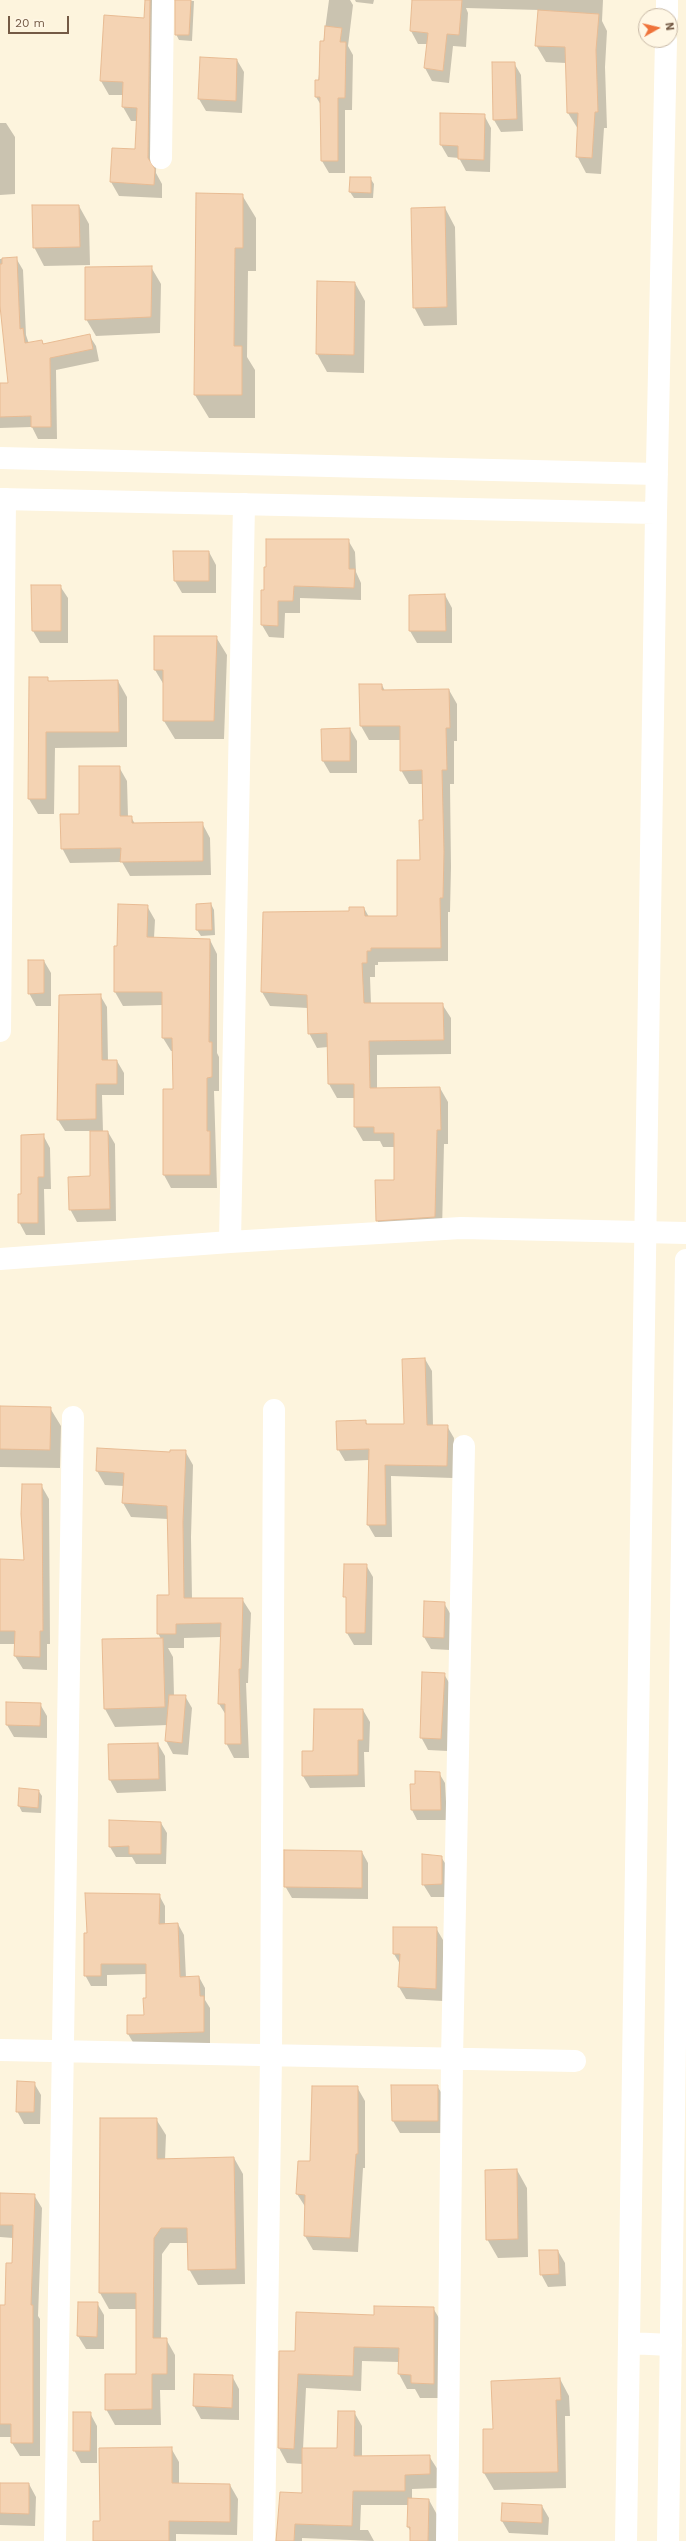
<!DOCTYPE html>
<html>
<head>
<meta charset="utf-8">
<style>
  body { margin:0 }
  #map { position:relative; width:686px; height:2541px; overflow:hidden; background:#fdf4dd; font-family:"Work Sans",sans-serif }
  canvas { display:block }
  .north { position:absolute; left:638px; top:8px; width:40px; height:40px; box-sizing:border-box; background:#fff7e5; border:1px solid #c7b8a5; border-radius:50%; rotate:82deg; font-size:11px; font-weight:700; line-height:16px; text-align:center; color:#745a45 }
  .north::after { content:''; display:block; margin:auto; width:14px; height:18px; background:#ef733a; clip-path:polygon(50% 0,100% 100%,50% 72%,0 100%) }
  .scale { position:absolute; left:8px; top:16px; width:61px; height:18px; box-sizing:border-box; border:2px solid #745a45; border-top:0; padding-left:5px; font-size:12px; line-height:14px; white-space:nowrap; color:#745a45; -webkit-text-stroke:3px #fff7e5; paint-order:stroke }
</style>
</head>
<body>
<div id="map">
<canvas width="686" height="2541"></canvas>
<div class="north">N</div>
<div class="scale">20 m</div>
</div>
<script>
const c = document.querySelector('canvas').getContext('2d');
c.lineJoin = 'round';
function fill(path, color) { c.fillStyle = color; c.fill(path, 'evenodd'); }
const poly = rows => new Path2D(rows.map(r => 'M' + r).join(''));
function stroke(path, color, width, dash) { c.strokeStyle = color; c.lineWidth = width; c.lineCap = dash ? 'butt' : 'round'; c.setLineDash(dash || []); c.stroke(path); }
const shadow = poly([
  [146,0,159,0,156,173,162,184,162,198,119,196,111,182,113,149,136,150,137,121,131,121,123,107,124,95,109,95,101,81,145,19],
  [176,0,194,1,192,41,179,40,176,34],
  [329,0,350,0,353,5,348,46,353,55,352,110,345,110,345,173,329,173,322,161,321,105,316,97],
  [355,0,374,0,373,4,356,2],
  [413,0,603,0,602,21,607,31,605,67,607,128,604,128,601,174,586,173,577,156,578,129,568,113,566,63,546,62,536,45,539,10,466,8,468,13,466,47,453,46,449,83,432,81,425,68,428,44,418,44,411,31],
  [237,60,244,72,242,113,206,111,199,99],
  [514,63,521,75,523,131,501,132,494,120],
  [484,115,491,128,490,172,466,171,459,158,448,157,441,145],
  [0,123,6,123,15,137,15,194,0,195],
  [351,178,370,178,374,184,373,198,354,198,350,192],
  [242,195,256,218,256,271,248,271,247,357,255,370,255,418,209,418,195,395],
  [79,206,89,224,90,265,44,266,34,247],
  [445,208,455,227,457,325,424,326,414,307],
  [16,258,23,270,26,335,29,344,42,341,44,345,89,335,96,346,99,361,56,370,57,439,38,439,32,427,0,428,0,384,9,384,0,296,0,259],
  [151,267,161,284,160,333,96,336,86,319],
  [355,283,365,301,364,373,327,372,317,354],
  [348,540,355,552,356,572,361,583,361,600,300,598,300,613,285,613,284,638,269,637,262,625,265,591],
  [209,552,216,565,216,593,182,593,175,581],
  [60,586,68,598,68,643,40,643,33,631],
  [445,595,452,608,452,643,417,643,410,631,410,596],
  [155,637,216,637,227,655,224,739,175,739,164,721,164,685,155,670],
  [47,678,49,682,118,681,127,697,127,747,55,748,54,814,38,814,29,799],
  [382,685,385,691,449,690,457,704,457,741,454,741,454,784,450,784,451,867,450,912,448,912,448,961,378,962,378,965,375,965,375,977,370,977,371,1004,442,1004,451,1018,451,1054,377,1055,377,1089,440,1088,448,1102,448,1144,444,1144,442,1231,385,1234,377,1220,395,1181,395,1147,383,1147,380,1141,363,1141,355,1127,355,1098,337,1098,329,1084,328,1047,317,1048,309,1033,308,1008,270,1006,262,992,350,912,364,908,369,917,398,917,421,861,424,821,423,784,409,784,401,770,401,740,369,740,361,726],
  [350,729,357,741,357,773,330,773,323,761,322,730],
  [119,767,127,781,128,817,131,817,135,824,202,823,210,838,211,875,130,876,122,862,70,863,62,848,80,815],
  [211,904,214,910,215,935,201,936,197,930],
  [147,906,155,920,154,938,210,940,217,954,217,1053,219,1057,219,1091,214,1091,217,1188,171,1188,164,1175,174,1090,174,1051,171,1051,163,1038,163,1005,123,1006,115,992,115,947,118,947],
  [44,961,51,973,51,1006,36,1006,29,993],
  [100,995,107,1007,108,1061,117,1061,124,1073,124,1095,102,1095,103,1132,108,1132,115,1144,116,1221,77,1222,70,1209,91,1177,90,1131,65,1131,58,1120],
  [43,1135,50,1148,51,1189,44,1189,45,1235,26,1235,19,1222,22,1195],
  [425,1359,432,1371,433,1426,447,1426,454,1438,453,1478,391,1476,392,1537,375,1537,368,1525,369,1460,345,1461,338,1449,365,1421,368,1425,405,1425],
  [0,1407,50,1408,61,1426,60,1468,0,1467],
  [185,1451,193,1465,191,1537,192,1599,242,1599,251,1613,248,1683,246,1683,249,1758,234,1758,226,1743,226,1715,219,1704,221,1637,184,1638,184,1648,168,1648,173,1657,174,1696,185,1696,192,1708,188,1755,173,1754,166,1741,168,1725,115,1727,105,1709,161,1639,158,1633,170,1596,168,1519,131,1517,123,1503,124,1486,105,1485,97,1471],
  [41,1485,49,1499,50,1644,47,1644,47,1670,23,1669,15,1656,16,1644,0,1644,0,1560,25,1561],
  [345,1565,366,1565,373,1577,372,1645,354,1645,347,1633],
  [444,1603,451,1615,450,1650,431,1649,424,1637],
  [444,1674,451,1686,448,1751,428,1750,421,1737],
  [40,1704,47,1716,47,1738,14,1737,7,1725],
  [363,1710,370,1722,369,1752,364,1752,365,1787,310,1788,303,1776],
  [158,1744,165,1756,166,1791,117,1793,110,1780,109,1745],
  [439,1773,445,1783,447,1820,417,1820,412,1810],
  [38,1790,42,1796,41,1813,22,1812,19,1806],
  [161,1823,167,1833,166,1864,136,1864,132,1857,116,1857,110,1847],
  [362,1852,368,1863,368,1899,292,1898,285,1886],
  [441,1857,449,1869,449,1897,431,1897,423,1884],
  [159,1895,165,1906,165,1925,178,1924,184,1935,186,1978,199,1977,205,1988,205,2000,210,2008,210,2043,134,2044,128,2034,145,2016,147,1974,107,1975,107,1986,91,1986,85,1975],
  [436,1928,443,1940,443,2001,406,1999,399,1987,400,1964,394,1954],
  [34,2083,41,2095,40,2124,24,2124,17,2111],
  [392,2086,437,2086,445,2098,445,2133,400,2133,393,2121],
  [357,2087,365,2101,365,2168,363,2168,358,2252,313,2250,305,2236,306,2208,297,2194,299,2162,311,2163],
  [156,2119,166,2135,165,2160,234,2158,243,2174,245,2284,198,2285,189,2269,188,2243,170,2243,162,2254,161,2339,166,2339,175,2355,175,2390,160,2390,161,2425,115,2425,106,2409,136,2375,137,2309,109,2309,100,2293],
  [517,2170,527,2188,528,2257,498,2258,487,2239],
  [0,2194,34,2195,42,2208,38,2316,40,2319,40,2456,20,2456,12,2443,12,2437,0,2437,0,2306,6,2306,13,2264,13,2238,0,2237],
  [558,2251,565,2263,566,2286,548,2287,541,2274],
  [79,2303,97,2303,104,2315,104,2349,86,2349,78,2336],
  [433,2308,442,2323,442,2398,420,2398,415,2389,407,2389,399,2374,399,2362,362,2361,361,2391,306,2388,303,2449,338,2449,354,2412,362,2426,362,2457,429,2456,438,2470,438,2488,412,2489,412,2500,429,2500,440,2520,440,2541,411,2541,411,2532,408,2527,409,2505,361,2505,360,2530,368,2530,374,2541,302,2538,302,2541,277,2541,303,2494,303,2464,287,2463,279,2448,296,2352,375,2316],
  [195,2375,232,2376,239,2389,239,2420,201,2419,194,2406],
  [560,2379,569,2396,570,2416,565,2416,566,2488,494,2490,484,2473,484,2430,494,2430],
  [90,2413,97,2426,97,2463,81,2463,74,2450],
  [171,2448,179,2462,179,2484,230,2485,238,2499,237,2535,176,2534,176,2541,94,2541,101,2522],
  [0,2484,29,2484,36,2497,35,2526,0,2525],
  [542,2506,549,2518,548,2535,509,2533,502,2521]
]);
const building = poly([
  [145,0,150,0,148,158,155,169,154,185,110,182,112,148,135,149,137,108,122,107,123,82,100,81,104,15,144,18,145,0],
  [175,0,191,0,189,35,175,35,175,0],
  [412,0,462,0,459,35,447,34,443,71,424,68,428,33,410,31,412,0],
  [538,10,599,14,596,50,598,112,595,112,592,158,576,157,578,113,567,113,565,47,535,46,538,10],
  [325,26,342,28,340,42,346,42,345,98,338,98,338,161,321,161,320,97,315,97,315,80,319,80,320,41,324,41,325,26],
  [200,57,237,59,236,101,198,99,200,57],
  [492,62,515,62,517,119,493,120,492,62],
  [440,113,485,114,484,160,458,159,458,146,440,145,440,113],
  [350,177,371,177,371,193,349,192,350,177],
  [196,193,243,194,243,248,235,248,234,346,242,346,242,395,194,395,196,193],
  [32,205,79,205,80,247,33,248,32,205],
  [445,207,447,307,413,308,411,208,445,207],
  [17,257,20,329,23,328,25,343,42,340,43,344,90,334,93,349,50,358,51,427,31,427,31,416,0,417,0,383,8,383,0,306,0,264,2,264,2,258,17,257],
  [152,266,151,317,85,320,85,267,152,266],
  [317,281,355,282,354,355,316,354,317,281],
  [266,539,349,539,349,569,355,569,354,588,294,586,293,601,278,601,278,626,261,625,261,590,264,590,264,567,266,567,266,539],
  [173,551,209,551,209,581,174,581,173,551],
  [31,585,61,585,61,631,32,631,31,585],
  [445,594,446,631,409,631,409,595,445,594],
  [154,636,217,636,214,721,163,721,163,670,154,670,154,636],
  [29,677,48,677,48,681,118,680,119,732,46,732,46,799,28,799,29,677],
  [359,684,382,684,382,690,449,689,450,728,446,728,447,770,442,770,444,852,443,898,440,898,441,948,371,948,371,951,367,951,367,963,362,963,364,1003,443,1003,444,1040,369,1041,370,1088,440,1087,441,1130,437,1130,435,1217,376,1221,375,1180,394,1180,394,1133,374,1133,374,1127,354,1127,354,1084,328,1084,327,1033,308,1034,307,995,261,992,263,912,349,911,349,907,364,907,365,916,397,916,397,860,420,860,419,820,423,820,422,770,400,771,400,726,360,726,359,684],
  [350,728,350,761,322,761,321,729,350,728],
  [79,766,120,766,120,816,132,816,132,823,203,822,203,861,120,862,121,848,61,849,60,814,79,814,79,766],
  [211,903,212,930,196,930,196,904,211,903],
  [118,904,148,905,147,937,210,939,209,1042,212,1042,212,1077,207,1078,207,1131,210,1131,210,1175,163,1175,163,1089,173,1089,172,1038,162,1038,162,992,114,992,114,946,117,946,118,904],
  [28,960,44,960,44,993,28,994,28,960],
  [101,994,102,1060,117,1060,117,1084,96,1084,96,1119,57,1120,59,995,101,994],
  [90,1131,108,1131,110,1209,69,1210,68,1177,90,1176,90,1131],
  [44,1134,44,1177,38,1177,38,1223,18,1223,18,1194,21,1194,21,1135,44,1134],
  [425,1358,427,1425,448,1425,447,1466,385,1465,386,1525,367,1525,369,1449,337,1450,336,1421,366,1420,366,1424,404,1424,402,1359,425,1358],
  [0,1406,51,1407,50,1450,0,1449,0,1406],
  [97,1448,170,1452,170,1450,186,1450,183,1522,184,1598,243,1598,241,1669,239,1669,241,1744,225,1744,225,1704,218,1704,221,1623,176,1624,176,1634,157,1634,157,1595,169,1595,167,1506,122,1503,124,1473,96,1471,97,1448],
  [22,1484,42,1484,43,1631,40,1631,40,1657,14,1656,15,1631,0,1631,0,1559,24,1560,21,1514,22,1484],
  [344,1564,367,1564,365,1633,346,1633,346,1597,343,1597,344,1564],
  [424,1601,445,1602,444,1638,423,1637,424,1601],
  [163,1638,165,1707,104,1709,102,1639,163,1638],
  [422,1672,445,1673,441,1739,420,1738,422,1672],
  [169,1695,186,1695,182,1743,165,1741,169,1695],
  [6,1702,41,1703,40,1726,6,1725,6,1702],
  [314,1709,363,1709,363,1740,358,1740,358,1775,302,1776,302,1751,313,1751,314,1709],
  [158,1743,159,1779,109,1780,108,1744,158,1743],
  [415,1771,440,1772,441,1810,411,1810,410,1784,415,1784,415,1771],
  [19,1788,39,1790,38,1808,18,1806,19,1788],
  [109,1820,161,1822,161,1854,129,1854,129,1846,109,1847,109,1820],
  [284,1850,362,1851,362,1888,284,1887,284,1850],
  [422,1854,442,1856,442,1884,422,1885,422,1854],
  [85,1893,160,1894,159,1924,178,1923,180,1977,199,1976,200,1996,204,1996,204,2032,127,2034,127,2015,144,2015,143,1998,146,1998,146,1964,101,1964,101,1976,84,1976,84,1933,87,1933,85,1893],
  [393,1927,437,1927,436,1989,398,1987,400,1954,393,1954,393,1927],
  [17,2081,35,2082,34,2112,16,2112,17,2081],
  [391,2085,438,2085,438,2121,392,2121,391,2085],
  [312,2086,358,2086,358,2154,356,2154,350,2238,304,2236,305,2195,296,2194,298,2161,310,2161,312,2086],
  [100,2118,157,2118,157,2159,234,2157,236,2269,188,2270,187,2228,161,2228,154,2238,153,2338,167,2338,167,2374,152,2374,152,2409,105,2410,105,2374,136,2374,136,2293,99,2293,100,2118],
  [517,2169,518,2239,486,2240,485,2170,517,2169],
  [0,2193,35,2194,31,2305,33,2305,33,2443,11,2443,11,2424,0,2424,0,2305,5,2305,6,2263,12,2263,13,2225,0,2225,0,2193],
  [539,2250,558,2250,559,2274,540,2275,539,2250],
  [78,2302,98,2302,97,2337,77,2336,78,2302],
  [374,2306,434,2307,434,2384,411,2383,411,2375,398,2374,399,2348,354,2347,353,2376,298,2374,294,2449,278,2448,279,2351,295,2351,296,2312,374,2315,374,2306],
  [194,2374,233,2375,232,2408,193,2406,194,2374],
  [560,2378,561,2400,556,2400,558,2472,483,2473,483,2429,493,2429,491,2381,560,2378],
  [338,2411,355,2411,354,2456,430,2455,430,2474,405,2475,405,2491,353,2491,352,2526,295,2524,294,2541,276,2541,280,2492,302,2493,302,2448,337,2448,338,2411],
  [73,2412,91,2412,90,2451,73,2451,73,2412],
  [172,2447,172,2483,230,2484,230,2522,169,2521,169,2541,93,2541,93,2521,100,2521,99,2448,172,2447],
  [0,2483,29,2483,29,2514,0,2513,0,2483],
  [408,2498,429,2499,428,2541,410,2541,410,2527,407,2527,408,2498],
  [502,2503,542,2505,542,2523,501,2521,502,2503]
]);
const street = poly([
  [161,158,163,0],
  [0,1031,5,499],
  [230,1242,244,504],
  [0,1259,230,1242,461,1228,686,1233],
  [0,2050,575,2061],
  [55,2541,73,1417],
  [264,2541,271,2055,274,1410],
  [447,2541,452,2059,464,1446]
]);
const secondary = poly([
  [667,16,667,0],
  [0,458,657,474],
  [0,499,656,513],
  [629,2343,671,2345],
  [626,2541,656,513,666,40],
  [668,2541,686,1260]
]);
fill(shadow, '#0003');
fill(building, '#f4d3b3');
stroke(building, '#e8bb93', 1);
stroke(street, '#fff', 22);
stroke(secondary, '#fff', 22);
</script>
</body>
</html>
